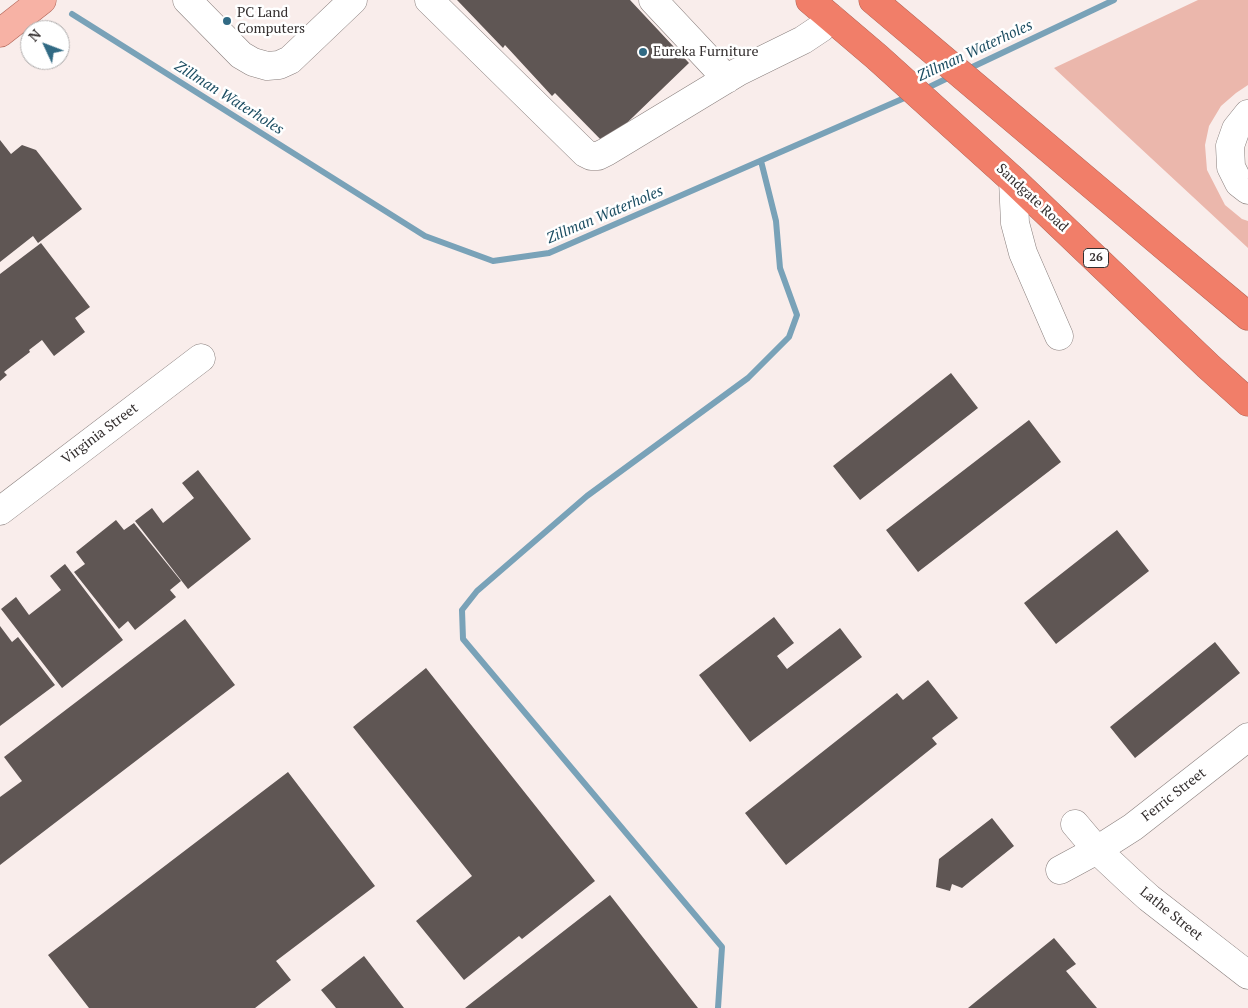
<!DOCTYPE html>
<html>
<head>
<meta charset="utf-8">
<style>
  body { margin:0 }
  #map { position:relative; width:1248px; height:1008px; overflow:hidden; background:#f9edeb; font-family:"PT Serif",serif }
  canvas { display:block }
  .north { position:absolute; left:20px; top:20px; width:50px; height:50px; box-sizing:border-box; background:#fff; border:1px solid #aeacac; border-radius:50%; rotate:313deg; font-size:14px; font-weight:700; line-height:20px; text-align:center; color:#342f2f }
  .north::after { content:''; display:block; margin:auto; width:18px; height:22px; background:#316a84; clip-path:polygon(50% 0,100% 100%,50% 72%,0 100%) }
</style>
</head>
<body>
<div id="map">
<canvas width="1248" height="1008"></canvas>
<div class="north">N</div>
</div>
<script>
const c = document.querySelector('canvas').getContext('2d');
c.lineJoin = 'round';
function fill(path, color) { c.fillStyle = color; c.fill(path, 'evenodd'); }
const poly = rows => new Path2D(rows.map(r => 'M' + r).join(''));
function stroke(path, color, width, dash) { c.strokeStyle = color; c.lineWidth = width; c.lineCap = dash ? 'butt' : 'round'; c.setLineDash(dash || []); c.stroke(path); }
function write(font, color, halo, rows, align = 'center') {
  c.font = font + ' "PT Serif",serif'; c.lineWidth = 5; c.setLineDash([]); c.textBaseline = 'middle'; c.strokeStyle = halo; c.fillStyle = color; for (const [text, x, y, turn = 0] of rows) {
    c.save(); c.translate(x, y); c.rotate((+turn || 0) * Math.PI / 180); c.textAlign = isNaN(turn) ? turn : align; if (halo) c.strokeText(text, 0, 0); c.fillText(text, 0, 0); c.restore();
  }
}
const green = poly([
  [1198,0,1248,0,1248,85,1236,93,1221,106,1209,126,1205,145,1207,170,1225,205,1242,219,1248,221,1248,248,1054,68]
]);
const stream = poly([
  [72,14,425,236,493,261,549,253,909,96],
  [966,70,1114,0],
  [923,90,952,76],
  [718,1008,722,947,463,639,462,610,477,591,587,496,748,378,789,337,797,315,780,268,776,221,761,161]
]);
const building = poly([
  [457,0,630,0,689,63,605,144,555,93,552,96,505,45,503,48],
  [0,140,11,154,22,145,36,150,82,209,38,243,33,236,0,262],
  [41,243,90,307,75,318,85,332,54,356,42,340,29,350,30,352,4,372,7,375,0,381,0,274],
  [951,373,978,408,860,500,833,466],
  [1029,420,1061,462,918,572,886,530],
  [198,470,251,539,188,589,135,521,152,508,163,523,194,498,182,483],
  [116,520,124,530,134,523,181,581,170,590,176,597,135,630,128,621,119,629,74,572,85,564,76,552],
  [1117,530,1149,571,1056,644,1024,603],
  [65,564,123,640,62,688,1,609,16,597,29,615,61,590,50,576],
  [774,617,794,643,777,656,787,669,840,628,862,657,750,742,699,675],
  [185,619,235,685,0,865,0,797,22,781,4,757],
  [0,626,12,642,18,637,55,685,0,726],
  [1215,642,1240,673,1135,758,1110,727],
  [426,668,595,881,522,939,519,936,464,980,416,921,472,876,353,727],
  [928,680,958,718,932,738,937,744,786,865,745,813,897,693,903,700],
  [288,772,375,886,276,961,291,980,255,1008,89,1008,48,955],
  [992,818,1014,846,962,888,952,884,950,891,936,887,939,859],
  [610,895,698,1008,465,1008],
  [1054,938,1076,964,1066,971,1097,1008,968,1008],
  [364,956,404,1008,336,1008,321,990]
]);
const minor = poly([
  [187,0,241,55,253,62,267,66,279,65,290,60,353,0],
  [429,0,585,153,591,156,598,156,606,152,738,72,803,40,821,28,831,18],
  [653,0,727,79],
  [1248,114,1236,129,1230,146,1231,167,1239,183,1248,190],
  [1013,180,1015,223,1023,253,1059,336],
  [0,511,201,358],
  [1075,824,1097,850,1129,880,1149,898,1248,975],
  [1060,870,1097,850,1133,827,1248,737]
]);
const major = poly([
  [0,33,42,0]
]);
const highway = poly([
  [810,0,877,57,1013,180,1208,366,1248,402],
  [873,0,1169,250,1248,316]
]);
const markers = [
  [227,21,5,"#316a84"],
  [643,52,5,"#316a84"]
];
const shields = [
  [1096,258,25]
];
const shieldNames = [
  ["26",1096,258]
];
const poiNames = [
  ["PC Land",237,13],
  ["Computers",237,29],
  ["Eureka Furniture",653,52]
];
const streetNames = [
  ["Sandgate Road",1032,198,43],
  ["Virginia Street",100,434,-37],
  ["Ferric Street",1174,795,-38],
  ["Lathe Street",1171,914,39]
];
const waterNames = [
  ["Zillman Waterholes",975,51,-25],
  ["Zillman Waterholes",229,98,32],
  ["Zillman Waterholes",605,215,-23]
];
fill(green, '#ebb7ac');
stroke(stream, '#79a2b8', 6);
fill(building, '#5f5654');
stroke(minor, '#897f7d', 29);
stroke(major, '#af6255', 29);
stroke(highway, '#af6255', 29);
stroke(minor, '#fff', 28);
stroke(major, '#f7b2a5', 28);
stroke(highway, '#f17e69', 28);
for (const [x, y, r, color] of markers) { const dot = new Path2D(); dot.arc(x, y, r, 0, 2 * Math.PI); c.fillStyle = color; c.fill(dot); stroke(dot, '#fff', 2); }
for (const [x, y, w] of shields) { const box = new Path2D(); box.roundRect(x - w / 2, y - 9.5, w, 19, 4); c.fillStyle = '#fff'; c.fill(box); stroke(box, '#342f2f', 1); }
write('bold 12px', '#342f2f', null, shieldNames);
write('14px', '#342f2f', '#fff', poiNames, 'left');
write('14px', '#342f2f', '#fff', streetNames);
write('italic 15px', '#1c4d62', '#fff', waterNames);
</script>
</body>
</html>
